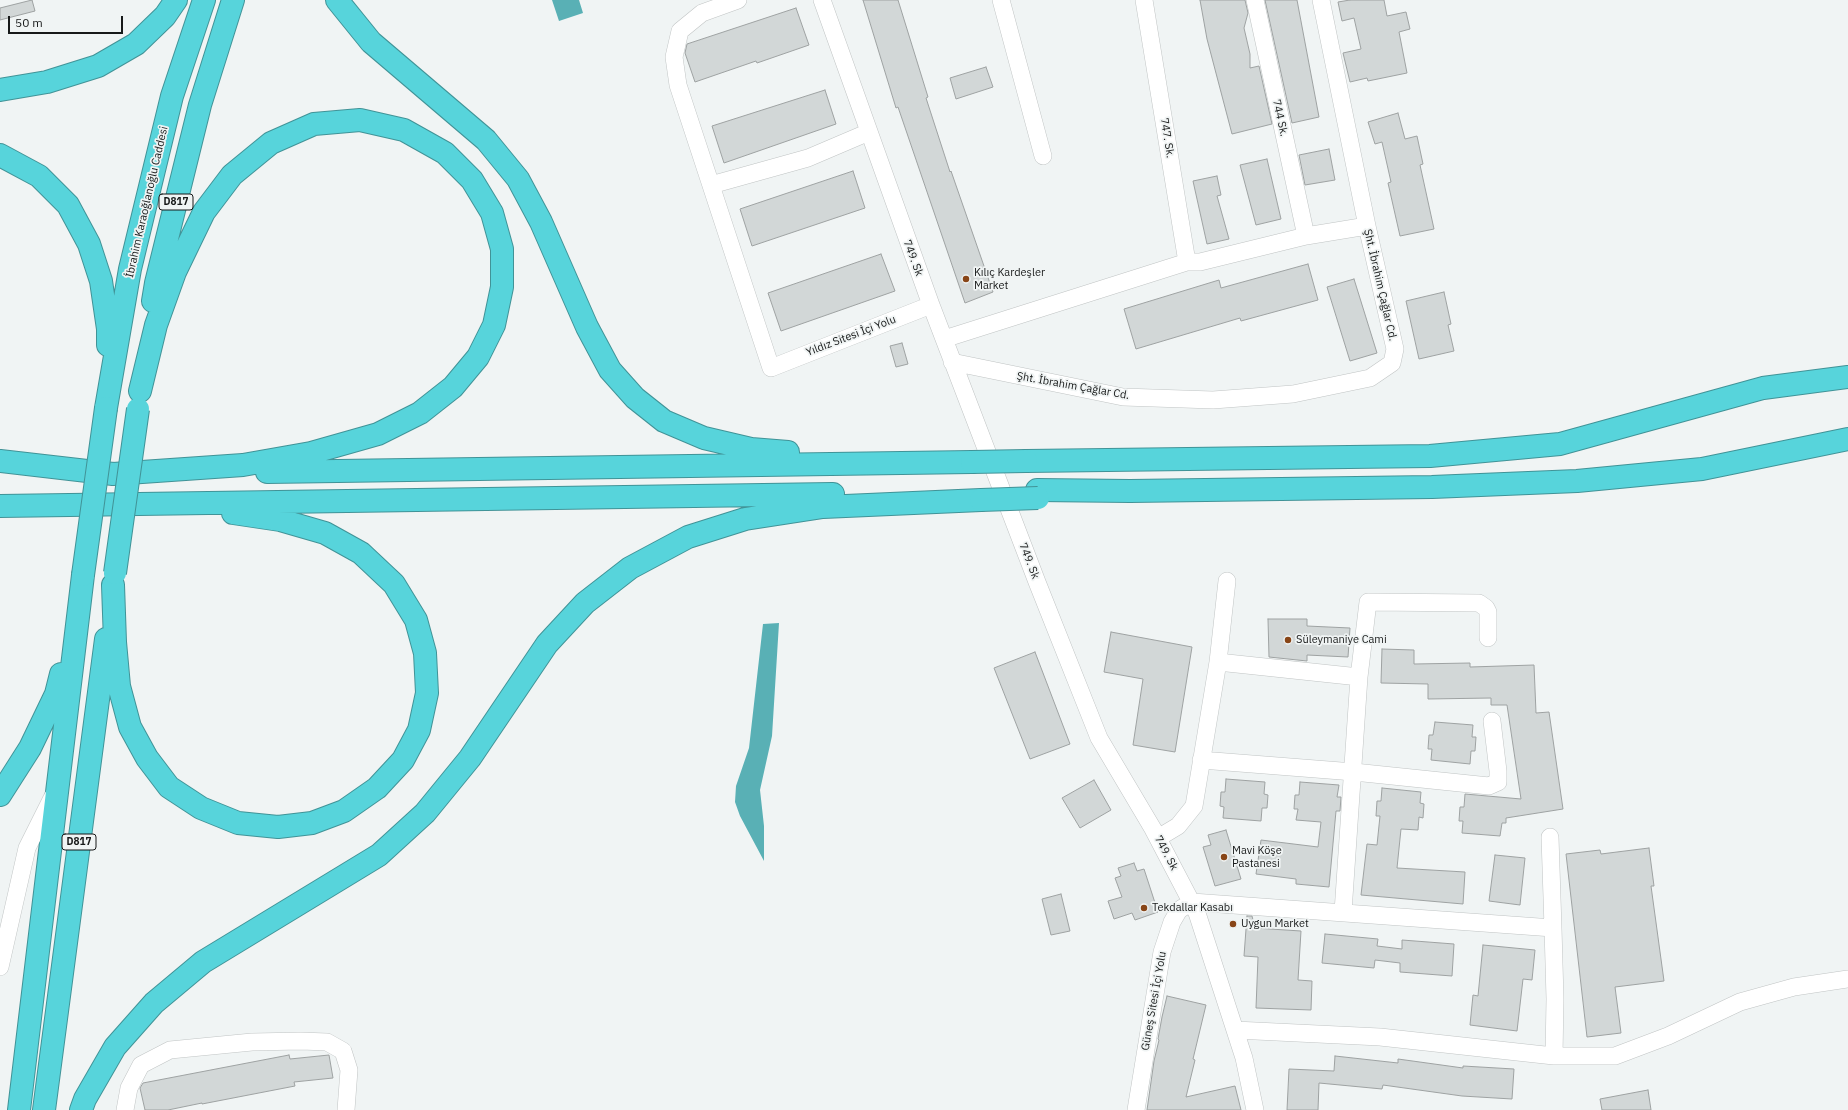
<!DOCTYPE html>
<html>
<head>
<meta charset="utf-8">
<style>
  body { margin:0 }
  #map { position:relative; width:1848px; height:1110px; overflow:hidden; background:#f0f4f4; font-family:"IBM Plex Sans",sans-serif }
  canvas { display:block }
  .scale { position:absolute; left:8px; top:16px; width:115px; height:18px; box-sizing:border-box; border:2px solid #171919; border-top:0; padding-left:5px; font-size:12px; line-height:14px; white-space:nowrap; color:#171919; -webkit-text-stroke:3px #f0f4f4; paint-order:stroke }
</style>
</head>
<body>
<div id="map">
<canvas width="1848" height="1110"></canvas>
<div class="scale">50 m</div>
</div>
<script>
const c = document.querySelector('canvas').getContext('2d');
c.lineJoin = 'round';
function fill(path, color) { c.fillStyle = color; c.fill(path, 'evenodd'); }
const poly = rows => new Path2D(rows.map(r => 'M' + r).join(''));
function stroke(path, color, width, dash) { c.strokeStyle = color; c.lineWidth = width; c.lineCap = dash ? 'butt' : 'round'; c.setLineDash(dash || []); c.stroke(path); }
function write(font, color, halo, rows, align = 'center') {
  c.font = font + ' "IBM Plex Sans",sans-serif'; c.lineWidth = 3.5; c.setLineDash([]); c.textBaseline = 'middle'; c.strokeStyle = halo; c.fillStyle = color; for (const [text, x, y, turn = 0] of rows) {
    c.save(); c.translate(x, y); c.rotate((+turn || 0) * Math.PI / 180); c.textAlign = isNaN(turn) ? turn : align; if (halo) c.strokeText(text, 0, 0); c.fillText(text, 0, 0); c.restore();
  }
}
const water = poly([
  [552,0,579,0,583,13,559,21],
  [779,623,772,736,760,790,764,826,764,861,740,816,735,802,736,786,749,748,763,624]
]);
const building = poly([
  [32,0,35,11,0,20,0,8,32,0],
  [863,0,898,0,928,97,926,98,950,172,951,171,993,292,965,303,898,107,896,108,863,0],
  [1200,0,1245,0,1248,13,1244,28,1250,54,1250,68,1259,66,1272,124,1232,134,1207,39,1200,0],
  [1265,0,1297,0,1319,117,1292,123,1265,0],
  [1350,0,1384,0,1387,16,1406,12,1410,29,1399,32,1407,73,1368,81,1367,78,1350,82,1343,53,1361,49,1354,18,1342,21,1338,2,1350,0],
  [796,8,809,45,757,63,756,61,695,82,685,53,687,44,796,8],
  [986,67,993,87,956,99,950,78,986,67],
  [825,90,836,124,724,163,712,126,825,90],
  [1398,113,1405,139,1417,136,1423,164,1420,165,1434,229,1400,236,1388,183,1391,182,1382,142,1375,144,1368,122,1398,113],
  [1329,149,1335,180,1305,185,1299,155,1329,149],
  [1267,159,1281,219,1256,225,1240,165,1267,159],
  [853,171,865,208,752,246,740,209,853,171],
  [1217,176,1221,195,1217,196,1229,239,1207,244,1193,181,1217,176],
  [881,254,895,291,781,331,768,293,881,254],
  [1308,264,1318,300,1241,321,1240,318,1136,349,1124,309,1219,280,1221,288,1308,264],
  [1354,279,1377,353,1350,361,1327,287,1354,279],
  [1444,292,1451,324,1448,325,1454,351,1419,359,1406,301,1444,292],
  [902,343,908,364,896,367,890,346,902,343],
  [1268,619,1307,619,1307,626,1350,628,1348,657,1307,655,1307,661,1269,657,1268,619],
  [1111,632,1192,647,1175,752,1133,745,1143,679,1104,672,1111,632],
  [1382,649,1414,650,1414,664,1470,663,1470,667,1534,665,1536,713,1549,712,1563,809,1506,818,1506,823,1502,823,1500,836,1462,833,1463,821,1459,821,1460,807,1464,807,1465,794,1521,799,1507,705,1491,705,1491,698,1428,699,1428,684,1381,683,1382,649],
  [1035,652,1070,744,1030,759,994,668,1035,652],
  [1435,722,1473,725,1472,737,1476,737,1475,751,1471,751,1470,764,1431,760,1432,749,1428,749,1429,735,1433,735,1435,722],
  [1226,779,1265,782,1264,794,1268,795,1267,808,1262,808,1261,821,1223,818,1224,807,1220,806,1221,792,1225,792,1226,779],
  [1094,780,1111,810,1080,828,1062,798,1094,780],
  [1300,782,1339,785,1337,797,1341,797,1340,811,1336,811,1329,887,1296,884,1296,879,1256,874,1261,840,1318,847,1321,822,1296,820,1298,809,1294,809,1295,795,1299,795,1300,782],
  [1382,788,1421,792,1420,803,1424,804,1423,818,1419,817,1418,830,1401,829,1397,868,1465,872,1463,904,1361,895,1367,844,1377,845,1380,816,1376,816,1377,801,1381,801,1382,788],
  [1226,830,1241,879,1215,886,1203,847,1211,845,1208,835,1226,830],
  [1649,848,1654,886,1651,886,1664,981,1615,987,1621,1033,1587,1037,1566,854,1600,850,1601,854,1649,848],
  [1495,855,1525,858,1520,905,1489,901,1495,855],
  [1134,863,1137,871,1144,869,1158,912,1135,920,1132,913,1114,919,1108,901,1122,897,1115,878,1121,876,1118,868,1134,863],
  [1061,894,1070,931,1051,935,1042,899,1061,894],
  [1247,916,1252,916,1255,928,1301,931,1298,980,1312,981,1311,1010,1256,1008,1258,957,1244,956,1247,916],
  [1325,934,1378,939,1377,946,1402,949,1402,940,1454,944,1452,976,1400,972,1400,963,1375,960,1374,968,1322,963,1325,934],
  [1483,945,1535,950,1532,980,1523,979,1517,1031,1470,1025,1473,995,1478,996,1483,945],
  [1167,996,1206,1005,1193,1059,1195,1060,1186,1097,1235,1086,1241,1110,1147,1110,1154,1061,1159,1040,1158,1039,1162,1017,1167,996],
  [289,1055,290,1059,329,1055,333,1078,294,1082,295,1086,202,1104,202,1103,168,1110,145,1110,140,1088,143,1083,289,1055],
  [1335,1056,1398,1063,1398,1059,1463,1068,1463,1066,1514,1069,1512,1099,1462,1096,1383,1085,1382,1089,1319,1083,1318,1110,1287,1110,1289,1069,1334,1071,1335,1056],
  [1648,1090,1651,1110,1602,1110,1600,1099,1648,1090]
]);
const minor = poly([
  [738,0,702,13,680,31,674,57,678,85,771,368,931,305],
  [822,0,931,305,1037,582,1099,738,1153,829,1197,913,1244,1058,1255,1110],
  [1001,0,1043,156],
  [1144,0,1187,262,1200,262,1306,236,1367,226],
  [1255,0,1306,236],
  [711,185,808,158,869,132],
  [944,339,1187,262],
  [952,362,1123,397,1213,400,1293,394,1370,378,1392,363,1395,349,1367,226,1321,0],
  [1218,662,1359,677],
  [1201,760,1354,772,1489,786,1498,782,1498,771,1492,721],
  [1550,837,1553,928],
  [1158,838,1178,826,1194,806,1218,662,1227,581],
  [1343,912,1359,677,1368,602,1479,603,1486,608,1488,612,1488,638],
  [0,967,27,848,53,796],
  [1235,1030,1380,1037,1554,1056,1615,1056,1668,1036,1740,1002,1794,987,1848,979],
  [125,1110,129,1088,141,1065,170,1050,252,1042,301,1041,327,1042,343,1051,349,1070,346,1110],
  [1136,1110,1162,952,1172,922,1179,910,1192,902,1553,928,1555,999,1554,1056]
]);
const highway = poly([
  [337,0,371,42,486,140,518,179,541,222,587,327,610,370,635,398,664,421,704,438,751,449,788,452],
  [0,90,47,82,98,66,136,44,165,16,176,0],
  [0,155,39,176,68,205,89,244,101,281,108,329,108,345],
  [153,301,156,283,200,105,233,0],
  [106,408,130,269,172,96,204,0],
  [0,461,113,474,243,465,311,453,378,434,420,413,453,387,478,357,494,325,502,287,502,249,492,213,472,180,445,153,404,130,360,120,314,124,271,143,232,175,204,212,175,272,156,325,140,391],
  [1026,461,1430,456,1560,444,1763,388,1848,377],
  [267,472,972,462],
  [1037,490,1130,491,1432,487,1577,481,1702,469,1848,439],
  [0,506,833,494],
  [113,585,115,642,119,686,130,727,147,758,169,787,201,808,238,823,278,827,312,823,344,811,377,788,403,760,419,730,427,693,425,653,416,620,394,584,361,553,325,533,280,520,233,513],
  [0,795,30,748,56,694,61,674],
  [19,1110,83,575],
  [44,1110,106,639],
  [81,1110,85,1099,115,1047,154,1003,203,962,379,855,425,813,470,758,547,644,585,603,630,568,688,537,745,519,823,507,981,500]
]);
const highwayBridge = poly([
  [972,462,1026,461],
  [981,500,1038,498],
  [115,573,138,409],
  [83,575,106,408]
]);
const markers = [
  [966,279,4,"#884517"],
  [1288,640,4,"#884517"],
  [1224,857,4,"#884517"],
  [1144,908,4,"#884517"],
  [1233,924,4,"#884517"]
];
const shields = [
  [176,202,34],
  [79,842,34]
];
const shieldNames = [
  ["D817",176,202],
  ["D817",79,842]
];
const streetNames = [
  ["744 Sk.",1280,118,78],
  ["747. Sk.",1167,138,81],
  ["İbrahim Karaoğlanoğlu Caddesi",147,202,-77],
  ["749. Sk",913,258,70],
  ["Şht. İbrahim Çağlar Cd.",1380,285,77],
  ["Yıldız Sitesi İçi Yolu",851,336,-21],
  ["Şht. İbrahim Çağlar Cd.",1073,386,10],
  ["749. Sk",1029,561,69],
  ["749. Sk",1166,853,62],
  ["Güneş Sitesi İçi Yolu",1154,1001,-80]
];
const poiNames = [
  ["Kılıç Kardeşler",974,273],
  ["Market",974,286],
  ["Süleymaniye Cami",1296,640],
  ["Mavi Köşe",1232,851],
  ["Pastanesi",1232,864],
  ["Tekdallar Kasabı",1152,908],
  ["Uygun Market",1241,924]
];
fill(water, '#59b0b5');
fill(building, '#d2d7d7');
stroke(building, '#9ea2a2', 1);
stroke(minor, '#c0c4c4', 18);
stroke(highway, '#419397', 24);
stroke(minor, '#fff', 17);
stroke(highway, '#57d4db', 22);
stroke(highwayBridge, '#419397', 24, []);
stroke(highwayBridge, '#57d4db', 22);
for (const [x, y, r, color] of markers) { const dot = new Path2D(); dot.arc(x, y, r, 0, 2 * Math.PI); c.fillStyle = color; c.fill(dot); stroke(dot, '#f0f4f4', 1.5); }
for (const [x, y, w] of shields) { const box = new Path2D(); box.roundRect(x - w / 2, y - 8, w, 16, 3); c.fillStyle = '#f0f4f4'; c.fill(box); stroke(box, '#171919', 1); }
write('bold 10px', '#171919', null, shieldNames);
write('11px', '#171919', '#f0f4f4', streetNames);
write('11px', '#171919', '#f0f4f4', poiNames, 'left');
</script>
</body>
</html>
